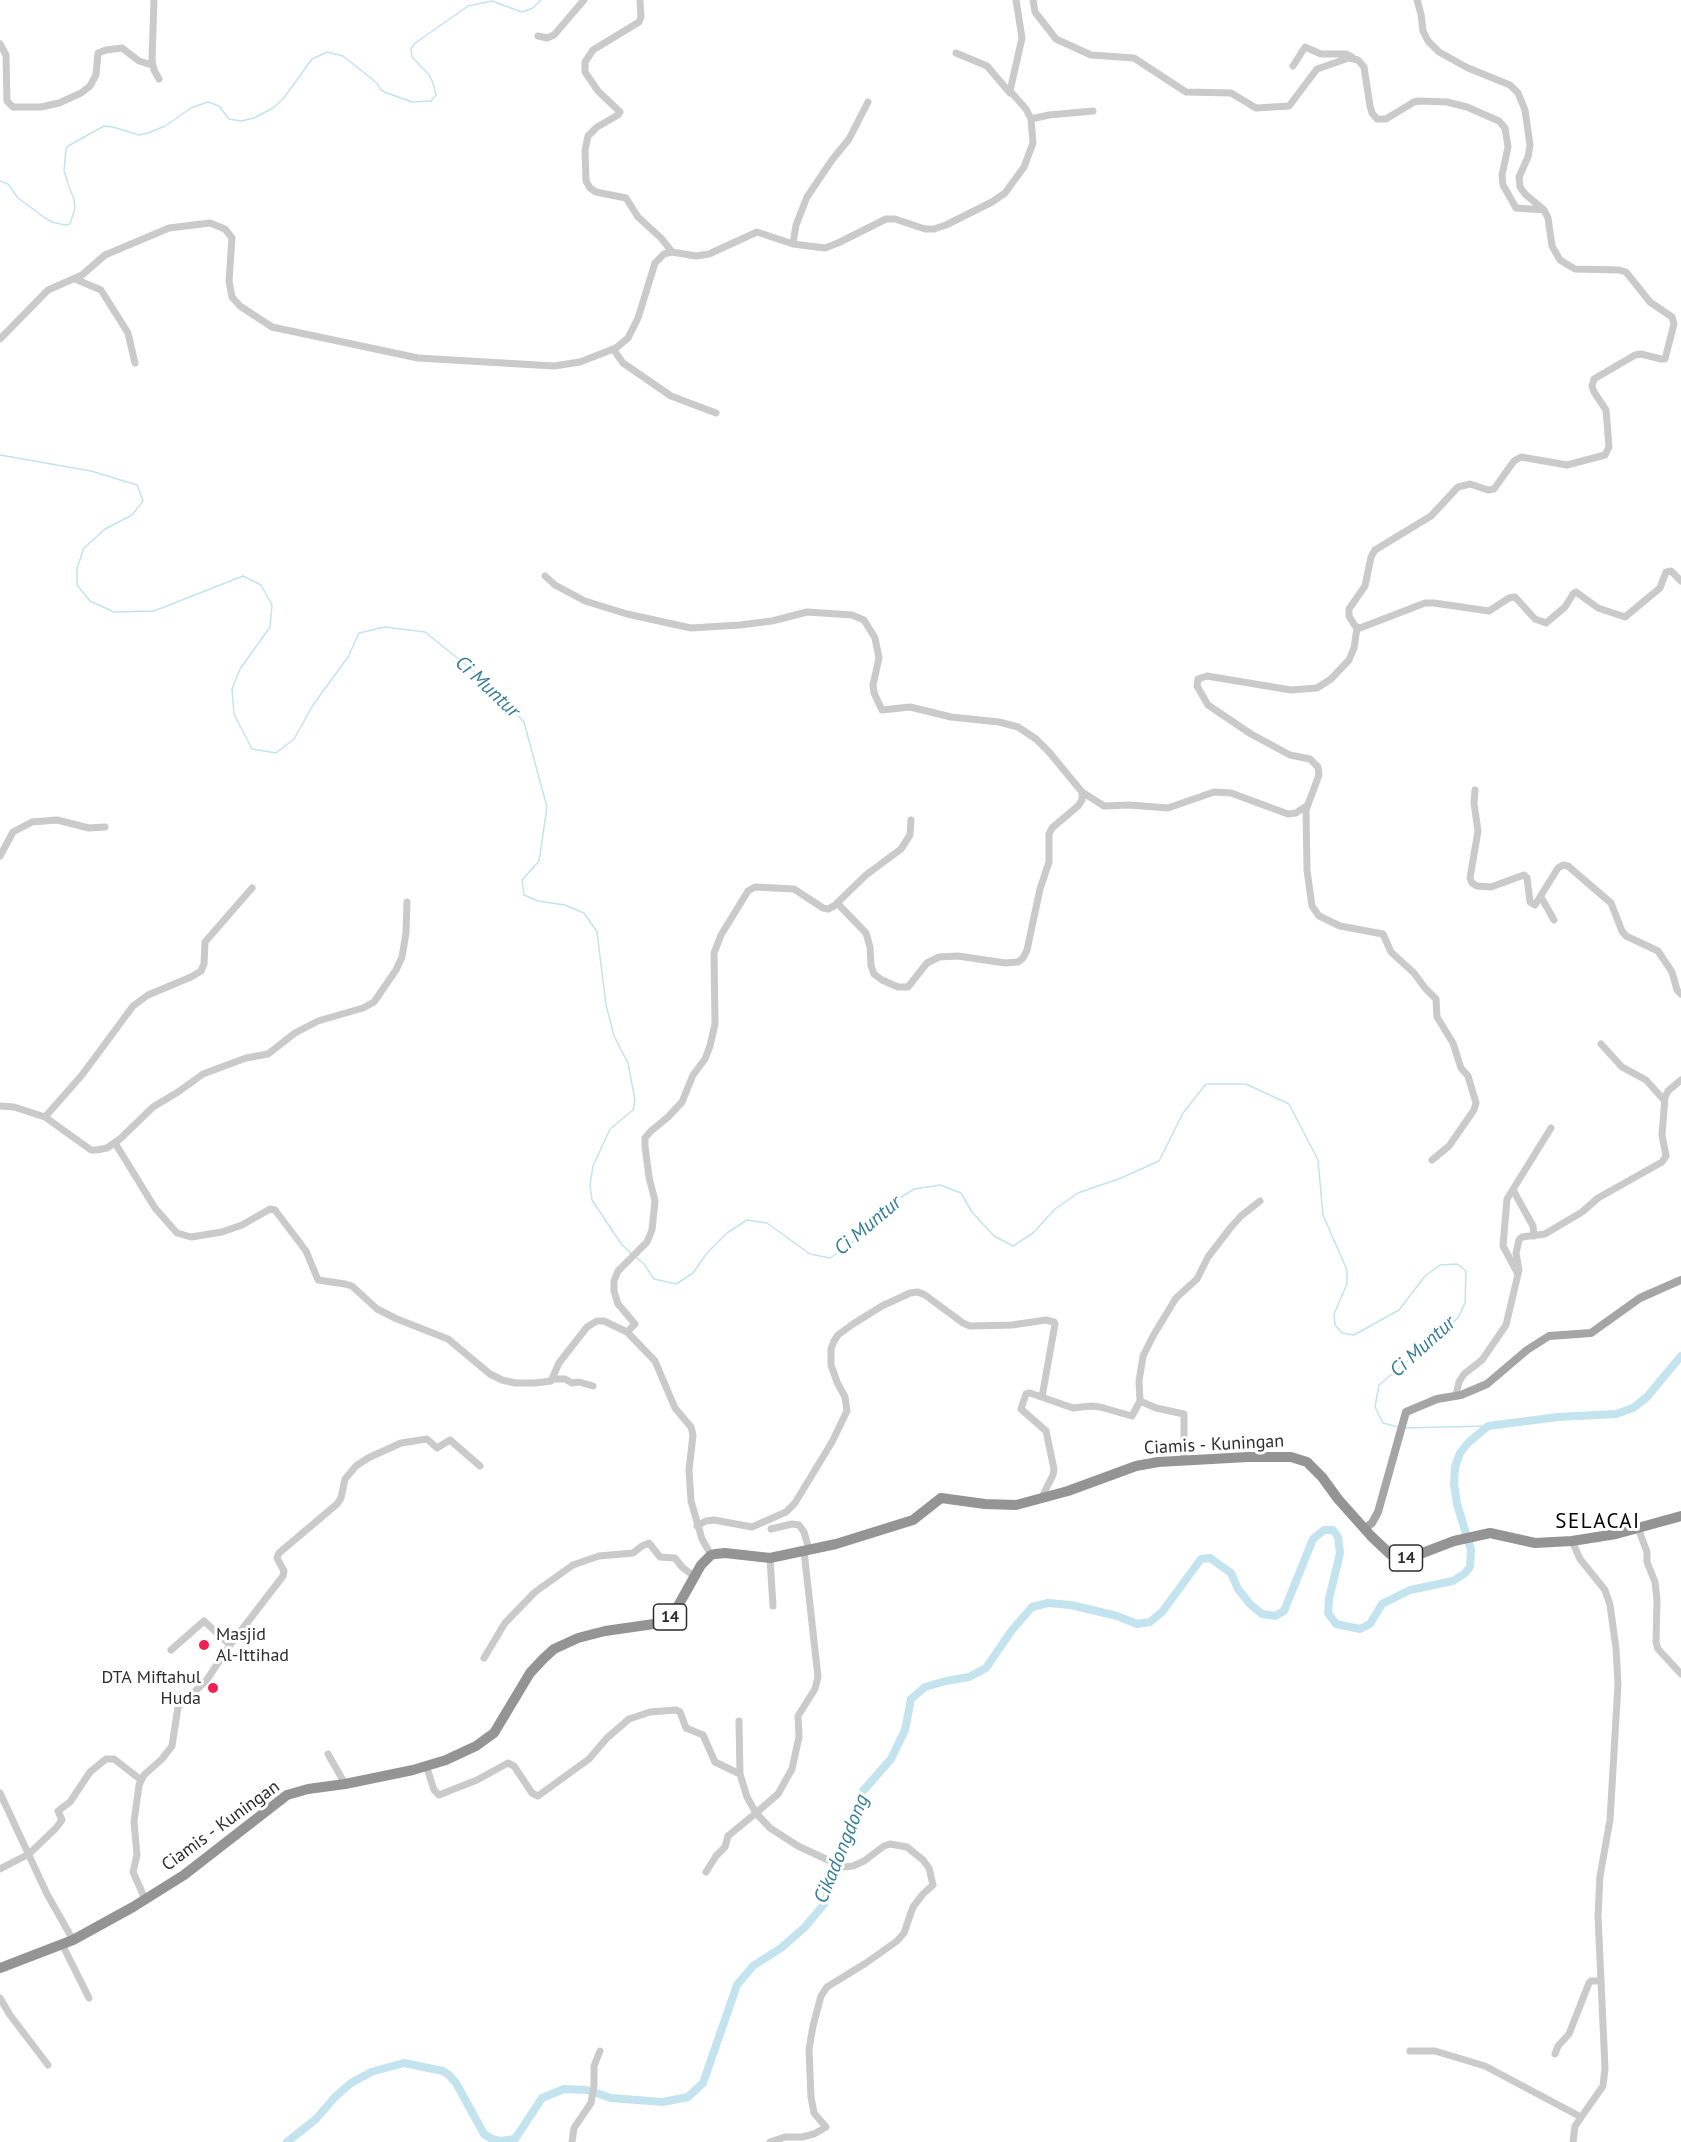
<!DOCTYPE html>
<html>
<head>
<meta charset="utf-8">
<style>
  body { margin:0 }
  canvas { display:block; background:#fff }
</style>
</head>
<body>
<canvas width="1681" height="2142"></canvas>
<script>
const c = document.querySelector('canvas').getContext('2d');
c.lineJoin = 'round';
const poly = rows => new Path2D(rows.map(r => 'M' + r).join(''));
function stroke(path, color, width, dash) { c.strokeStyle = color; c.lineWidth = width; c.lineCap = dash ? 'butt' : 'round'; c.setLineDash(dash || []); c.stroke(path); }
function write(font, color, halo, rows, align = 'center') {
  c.font = font + ' "PT Sans",sans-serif'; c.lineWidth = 6; c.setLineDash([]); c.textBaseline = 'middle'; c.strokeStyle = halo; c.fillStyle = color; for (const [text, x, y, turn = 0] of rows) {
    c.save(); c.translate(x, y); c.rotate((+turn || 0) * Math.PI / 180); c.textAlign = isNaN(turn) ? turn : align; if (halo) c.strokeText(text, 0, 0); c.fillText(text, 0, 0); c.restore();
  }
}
const stream = poly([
  [0,181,8,184,18,198,45,218,52,222,65,225,70,224,75,208,74,199,69,187,64,171,66,149,68,146,104,126,113,127,139,135,148,133,165,126,191,108,208,102,219,106,229,119,241,121,254,118,273,108,283,99,312,59,327,52,343,56,377,83,381,90,387,93,412,102,431,101,436,95,433,83,429,75,412,57,411,49,414,44,468,6,492,1,522,12,533,8,541,0],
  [0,455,91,471,137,485,143,501,132,515,105,529,84,548,77,568,77,585,90,601,114,612,154,611,243,576,261,585,272,605,270,627,240,669,232,689,234,714,252,749,276,753,294,739,313,705,348,657,359,633,385,627,425,632,481,677,524,722,547,807,539,861,522,880,524,895,538,901,565,905,584,913,597,932,606,1005,614,1036,628,1063,635,1100,633,1110,610,1129,593,1166,590,1185,592,1200,622,1245,632,1254],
  [636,1257,644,1264,654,1279,676,1284,693,1273,707,1253,727,1233,747,1220,767,1223,810,1254,830,1258,851,1244,884,1208,914,1189,940,1185,961,1193,972,1212,994,1236,1013,1246,1033,1233,1055,1209,1078,1193,1121,1178,1159,1161,1183,1113,1206,1084,1246,1084,1289,1104,1318,1160,1323,1215,1347,1270,1347,1284,1334,1314,1335,1325,1342,1333,1354,1335,1399,1310,1425,1276,1440,1265,1457,1264,1466,1271,1465,1303,1458,1318,1379,1385,1375,1407,1383,1423,1398,1427],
  [1405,1428,1488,1426]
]);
const river = poly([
  [287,2142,316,2119,335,2097,351,2083,371,2072,404,2063,443,2071,449,2075,456,2083,484,2134,492,2139,500,2141,515,2139,542,2098,564,2089,587,2090,611,2098,663,2102,688,2097,703,2083,737,1985,753,1966,781,1948,805,1927,824,1904,863,1791,891,1759,905,1730,911,1699,925,1687,946,1681,969,1677,986,1668,1012,1630,1032,1607,1048,1603,1071,1605,1117,1616,1137,1624,1150,1622,1162,1612,1201,1559,1210,1558,1231,1573,1238,1589,1250,1604,1262,1614,1275,1616,1284,1611,1313,1539,1324,1530,1333,1530,1338,1537,1340,1553,1329,1599,1328,1613,1336,1624,1360,1629,1370,1624,1382,1604,1410,1590,1453,1581,1464,1574,1470,1567,1471,1550,1457,1504,1454,1484,1455,1467,1460,1453,1468,1443,1488,1426,1558,1417,1616,1414,1633,1408,1647,1397,1681,1356]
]);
const minor = poly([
  [154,0,152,60,154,70,159,79],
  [640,0,641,17,639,22,593,50,585,62,585,72,598,91,620,112,618,115,597,127,588,136,585,150,586,181,590,188,596,192,626,198,638,217,661,238,672,252],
  [1033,0,1035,12,1056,39,1091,55,1134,58,1186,92,1231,93,1256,108,1289,106,1317,69,1349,58,1358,60,1364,67,1370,106,1372,113,1377,119,1386,119,1414,102,1419,101,1447,102,1467,107,1499,121,1505,128,1508,147,1502,175,1503,185,1516,208,1544,210],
  [1417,0,1421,14,1423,31,1428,41,1439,52,1468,68,1510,85,1518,93,1525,110,1530,145,1528,157,1519,177,1520,187,1525,194,1544,210,1548,218,1552,246,1560,260,1575,269,1619,270,1626,272,1650,302,1672,317,1674,324,1665,359,1661,359,1641,354,1635,355,1594,379,1592,386,1594,392,1606,410,1609,447,1605,455,1567,465,1521,457,1514,461,1494,489,1488,490,1470,484,1458,487,1431,516,1375,550,1371,557,1365,586,1349,609,1349,616,1355,626,1360,628,1425,603,1434,603,1489,611,1509,598,1515,597,1535,619,1546,623,1565,607,1573,594,1576,592,1598,608,1625,617,1660,588,1666,572,1671,571,1681,581],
  [538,36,547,38,554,35,584,0],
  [0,44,6,55,7,101,13,107,41,107,59,103,81,93,90,86,96,75,98,53,106,50,122,48,139,61,152,65],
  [956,53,987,66,1010,93],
  [1293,66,1305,47,1321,54,1346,54,1352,57],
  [1031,119,1049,115,1093,111],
  [793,244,796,225,807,197,832,160,849,139,868,102],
  [75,279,101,290,128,333,135,363],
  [0,339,48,290,82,275,105,255,169,228,210,223,225,229,232,238,229,281,232,297,240,306,272,327,418,358,554,366,580,362,616,348,628,338,638,318,655,263,664,254,672,252,696,256,709,254,757,232,793,244,825,248,838,243,886,219,895,219,925,229,934,229,946,225,992,202,1005,193,1024,167,1033,143,1031,119,1026,109,1010,91,1022,38,1016,0],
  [613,349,623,363,671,396,716,413],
  [545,576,555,585,585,601,627,614,691,628,740,625,772,621,807,612,852,615,864,620,875,638,879,658,873,685,874,693,882,710,910,707,951,717,999,722,1018,727,1036,739,1049,752,1082,792,1082,800,1078,806,1052,828,1049,834,1049,862,1040,889,1027,950,1023,958,1018,962,1005,963,958,956,939,957,927,963,908,987,898,987,882,980,874,974,871,966,870,947,866,933,837,903],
  [1357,628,1354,648,1349,660,1331,679,1317,688,1291,690,1207,676,1198,679,1197,686,1208,705,1251,734,1290,755,1310,759,1318,767,1319,775,1306,810,1307,870,1312,906,1319,916,1340,926,1383,934,1391,952,1414,973,1425,988,1436,999,1437,1017,1453,1043,1461,1068,1468,1076,1476,1103,1474,1110,1449,1146,1432,1160],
  [1475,790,1474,803,1478,831,1470,878,1472,883,1477,886,1491,887,1524,875,1527,878,1530,902,1535,905,1558,868,1563,865,1568,866,1611,903,1622,931,1626,936,1658,951,1672,972,1677,990,1681,994],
  [1082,792,1104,806,1129,805,1168,808,1214,792,1231,793,1288,814,1296,813,1306,806],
  [0,856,13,832,32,822,57,820,89,828,105,827],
  [1541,897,1554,920],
  [1601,1044,1622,1067,1646,1080,1664,1100],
  [0,1106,14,1107,45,1117,91,1150,97,1150,107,1148,120,1139,153,1107,178,1092,203,1074,246,1058,268,1054,295,1033,318,1021,363,1008,374,1002,396,970,402,957,406,933,407,902],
  [45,1117,82,1075,133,1006,148,995,191,977,201,971,204,964,205,942,252,888],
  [115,1143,155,1208,177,1233,191,1237,222,1232,242,1225,270,1209,275,1210,306,1251,318,1280,345,1284,352,1286,377,1309,397,1319,448,1339,490,1374,502,1380,515,1383,535,1383,551,1381,559,1363,587,1327,597,1321,604,1321,627,1332,655,1361,675,1408,691,1427,693,1435,689,1470,691,1501,702,1539,711,1555],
  [1513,1190,1533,1226,1534,1236],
  [1518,1274,1503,1246,1507,1199,1551,1128],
  [627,1332,635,1324,618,1304,614,1291,614,1281,618,1271,647,1242,652,1230,655,1201,649,1177,645,1146,645,1138,651,1131,668,1117,682,1102,693,1075,705,1059,710,1046,715,1024,714,953,721,935,748,891,755,887,794,889,823,908,828,909,834,906,866,875,901,849,910,835,911,820],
  [553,1379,565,1379,572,1383,579,1382,593,1386],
  [1456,1395,1459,1382,1464,1374,1482,1360,1506,1325,1519,1270,1516,1253,1519,1240,1522,1237,1545,1234,1582,1212,1598,1198,1662,1162,1666,1156,1662,1135,1665,1097,1668,1091,1681,1080],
  [1140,1401,1156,1408,1184,1414,1184,1461],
  [1041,1499,1053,1475,1054,1469,1046,1431,1021,1409,1026,1394,1030,1393,1073,1408,1091,1406,1100,1407,1132,1416,1140,1401,1139,1381,1143,1356,1153,1336,1176,1298,1197,1279,1208,1257,1231,1227,1241,1216,1260,1201],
  [697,1526,706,1521,714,1520,752,1527,786,1512,795,1503,832,1442,847,1411,845,1397,837,1382,831,1365,831,1349,834,1341,838,1335,853,1324,882,1306,910,1293,918,1292,925,1295,963,1323,970,1326,1012,1325,1046,1320,1054,1322,1055,1324,1042,1397],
  [1638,1528,1647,1552,1647,1562,1655,1582,1657,1600,1656,1642,1658,1649,1681,1674],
  [771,1529,792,1524,799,1525,804,1532,809,1549],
  [1572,1541,1580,1559,1605,1590,1610,1605,1616,1648,1618,1684,1610,1820,1600,1876,1598,1916,1605,2068,1603,2086,1575,2126,1573,2142],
  [770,1558,773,1606],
  [171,1650,204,1621,230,1645],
  [484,1658,505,1623,535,1592,573,1565,599,1556,633,1553,642,1546,649,1543,660,1557,675,1558,682,1567,695,1577],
  [328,1754,345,1784],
  [426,1765,434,1790,439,1795,477,1780,508,1763,514,1766,532,1793,538,1796,589,1759,607,1738,629,1719,650,1712,676,1710,680,1712,686,1728,703,1735,715,1762,740,1774],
  [0,1793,47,1894,73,1940],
  [0,1869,29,1854,56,1828,62,1820,58,1811,70,1802,90,1772,106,1759,114,1759,141,1780],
  [706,1872,716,1856,725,1847,728,1836,756,1813,747,1797,740,1774,739,1721],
  [145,1899,133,1872,137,1855,134,1822,139,1785,144,1775,162,1759,172,1746,178,1707,206,1681,230,1645,283,1576,284,1571,277,1558,279,1553,337,1504,341,1498,345,1479,356,1466,368,1458,401,1443,427,1439,437,1448,450,1440,480,1466],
  [62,1944,89,1998],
  [0,1998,10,2015,48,2065],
  [1410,2051,1435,2051,1485,2066,1581,2117],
  [1555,2054,1558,2046,1569,2034,1589,1983,1591,1981,1601,1981],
  [572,2142,574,2128,591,2103,594,2085,594,2066,600,2051],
  [770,2142,785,2137,802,2137,814,2134,826,2127,814,2113,811,2097,809,2049,813,2026,821,1996,827,1987,866,1963,897,1941,904,1933,913,1907,923,1894,933,1885,929,1868,923,1860,907,1847,890,1844,884,1846,864,1861,853,1866,843,1867,798,1846,770,1828,756,1813,778,1794,792,1769,799,1737,798,1716,815,1689,818,1677,804,1551]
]);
const major = poly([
  [1364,1529,1372,1523,1378,1512,1406,1412,1437,1399,1461,1395,1487,1384,1527,1350,1549,1336,1591,1333,1640,1298,1681,1280]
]);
const highway = poly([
  [0,1968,73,1940,133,1907,184,1875,287,1795,308,1789,345,1784,413,1770,446,1760,476,1746,494,1733,530,1673,544,1658,554,1649,578,1638,605,1631,661,1623,674,1613,701,1565,711,1555,715,1554,725,1553,770,1558,836,1544,913,1520,941,1498,985,1504,1016,1505,1068,1491,1136,1466,1158,1462,1248,1457,1291,1457,1307,1462,1322,1477,1338,1499,1371,1536,1390,1554,1400,1558,1412,1557,1454,1541,1490,1533,1535,1543,1572,1541,1616,1534,1681,1516]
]);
const markers = [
  [204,1645,6,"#f31f4e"],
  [213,1688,6,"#f31f4e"]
];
const shields = [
  [1406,1558,33],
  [670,1617,33]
];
const shieldNames = [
  ["14",1406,1558],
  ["14",670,1617]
];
const streetNames = [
  ["Ciamis - Kuningan",1214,1445,-3],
  ["Ciamis - Kuningan",221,1826,-36]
];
const poiNames = [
  ["Masjid",216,1635],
  ["Al-Ittihad",216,1656],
  ["DTA Miftahul",201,1678,"right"],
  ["Huda",201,1699,"right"]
];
const waterNames = [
  ["Ci Muntur",487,687,43],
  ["Ci Muntur",868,1226,-40],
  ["Ci Muntur",1423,1347,-42],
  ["Cikadongdong",842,1849,-68]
];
const quarterNames = [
  ["SELACAI",1598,1522]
];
stroke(stream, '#c3e3ee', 1.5);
stroke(river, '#c3e3ee', 8);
stroke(minor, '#cacaca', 7);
stroke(major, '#a5a5a5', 8);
stroke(highway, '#949494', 10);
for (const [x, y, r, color] of markers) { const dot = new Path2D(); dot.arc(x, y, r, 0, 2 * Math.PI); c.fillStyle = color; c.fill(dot); stroke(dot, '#fff', 2); }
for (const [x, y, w] of shields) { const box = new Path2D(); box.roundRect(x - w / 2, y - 13, w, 26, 4.5); c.fillStyle = '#fff'; c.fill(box); stroke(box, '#2d2d2d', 1.5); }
write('bold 16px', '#2d2d2d', null, shieldNames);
write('18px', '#2d2d2d', '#fff', streetNames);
write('18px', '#2d2d2d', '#fff', poiNames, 'left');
write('italic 20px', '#357e95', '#fff', waterNames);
c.letterSpacing = '1.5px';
write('21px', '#000', '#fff', quarterNames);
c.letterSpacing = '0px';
</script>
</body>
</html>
